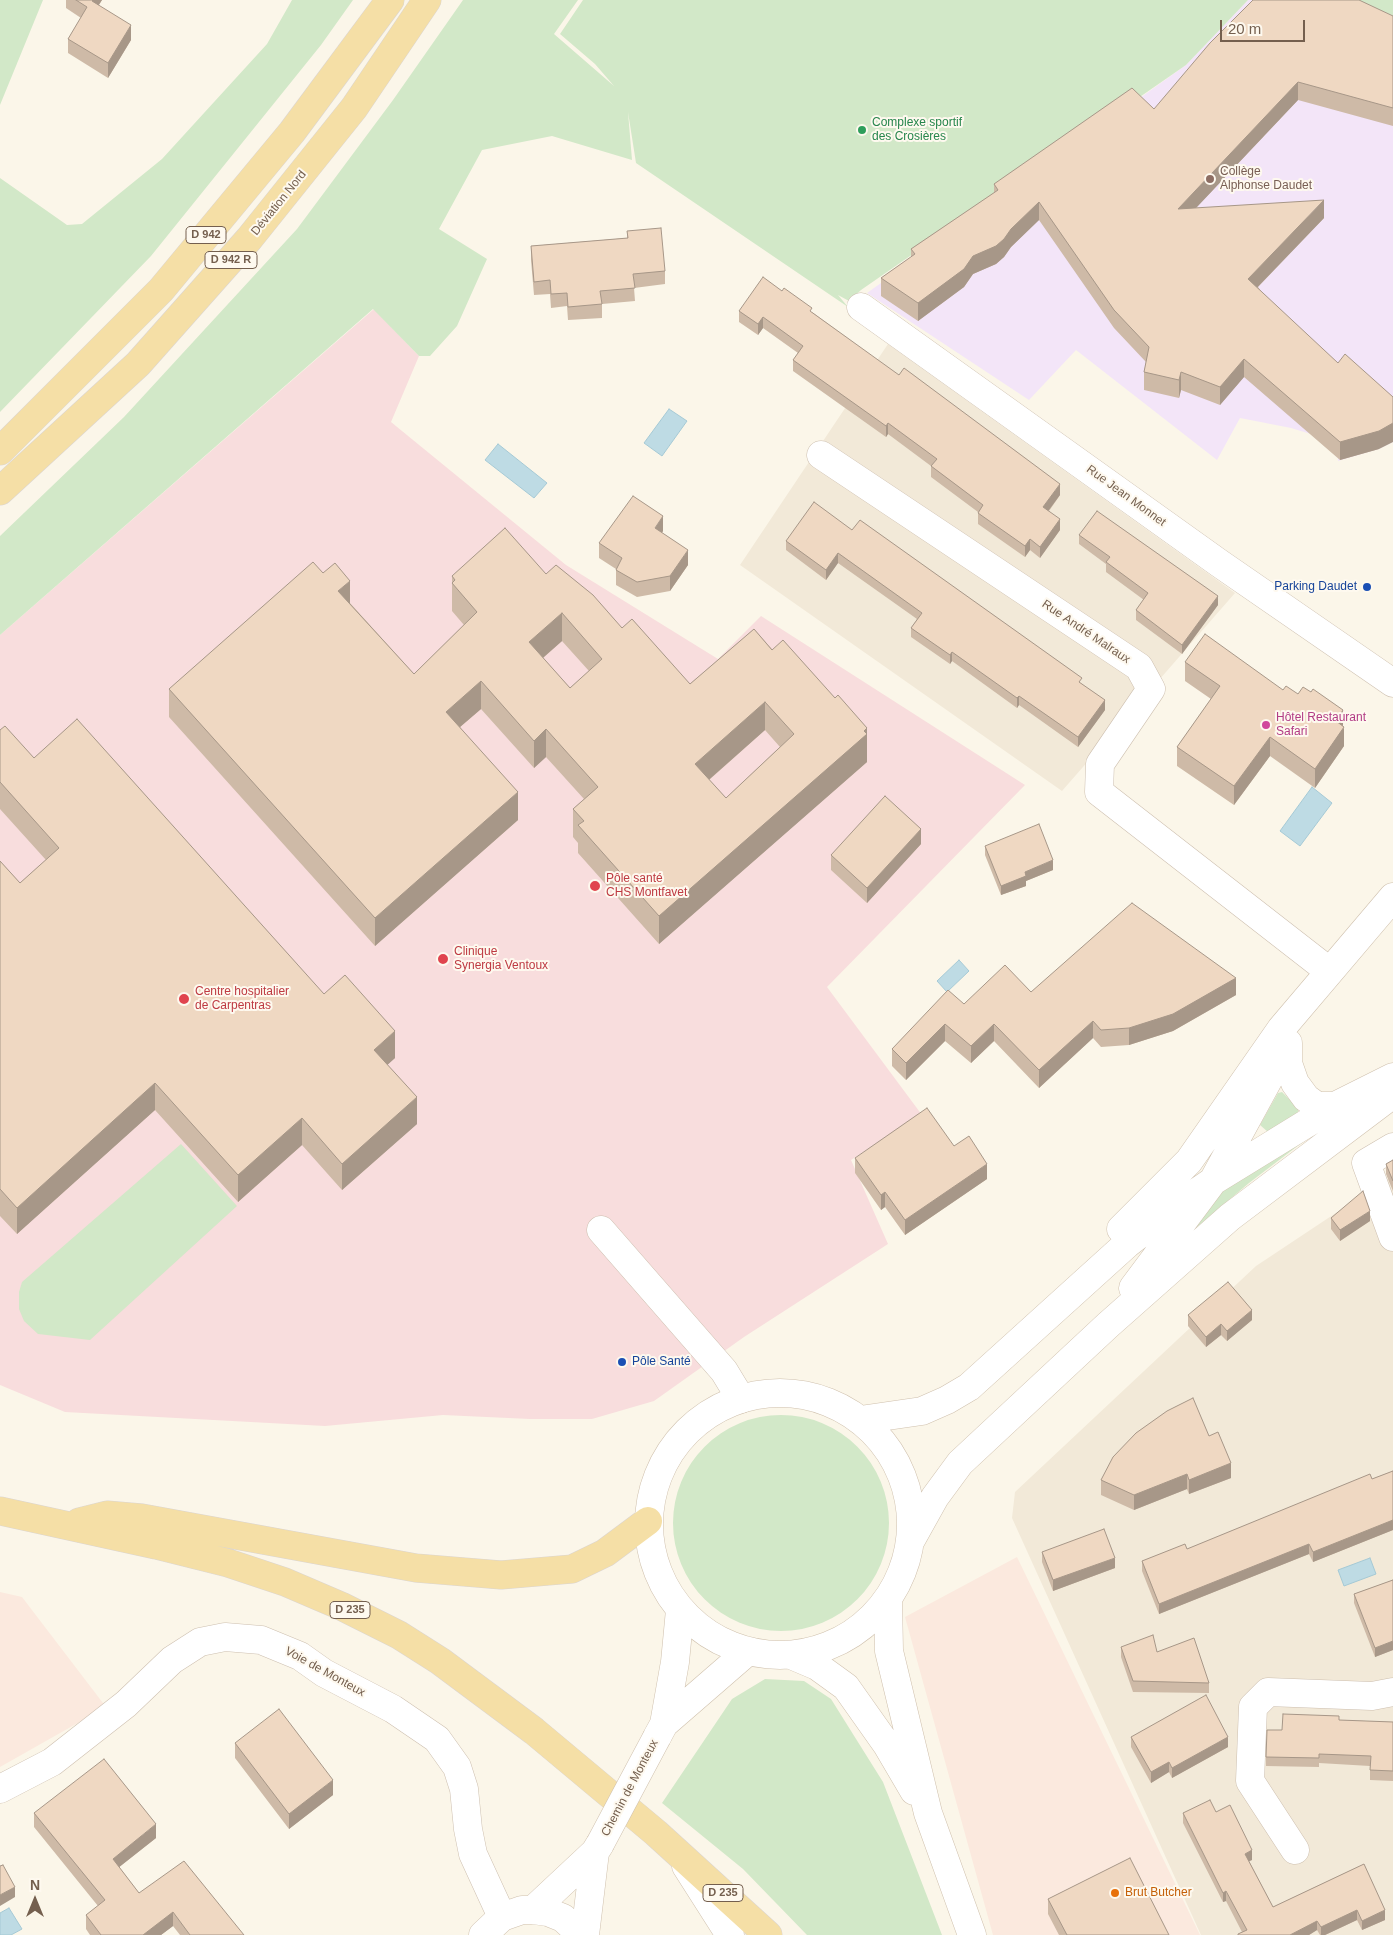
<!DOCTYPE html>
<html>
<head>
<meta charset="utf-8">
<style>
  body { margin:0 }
  #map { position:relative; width:1393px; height:1935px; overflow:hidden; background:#fbf6e9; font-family:Arial,sans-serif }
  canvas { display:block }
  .north { position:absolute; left:10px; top:1875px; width:50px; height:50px; -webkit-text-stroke:4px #fef9ef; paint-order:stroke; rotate:0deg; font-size:14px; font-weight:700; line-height:20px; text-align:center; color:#745f4e }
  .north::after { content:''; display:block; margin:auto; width:18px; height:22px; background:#745f4e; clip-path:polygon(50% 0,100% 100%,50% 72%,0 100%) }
  .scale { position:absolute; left:1220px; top:20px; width:85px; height:22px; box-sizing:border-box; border:2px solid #745f4e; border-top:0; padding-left:6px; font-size:15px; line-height:18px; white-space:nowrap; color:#745f4e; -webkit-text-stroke:4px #fef9ef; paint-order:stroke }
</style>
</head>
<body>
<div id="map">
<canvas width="1393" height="1935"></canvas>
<div class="north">N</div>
<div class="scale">20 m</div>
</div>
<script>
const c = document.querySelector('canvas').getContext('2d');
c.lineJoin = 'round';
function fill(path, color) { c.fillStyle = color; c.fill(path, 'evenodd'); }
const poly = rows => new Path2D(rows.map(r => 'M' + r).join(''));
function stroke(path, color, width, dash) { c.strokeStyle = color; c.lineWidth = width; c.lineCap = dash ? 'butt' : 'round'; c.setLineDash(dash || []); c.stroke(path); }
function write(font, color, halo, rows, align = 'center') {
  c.font = font + ' Arial,sans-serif'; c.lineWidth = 4; c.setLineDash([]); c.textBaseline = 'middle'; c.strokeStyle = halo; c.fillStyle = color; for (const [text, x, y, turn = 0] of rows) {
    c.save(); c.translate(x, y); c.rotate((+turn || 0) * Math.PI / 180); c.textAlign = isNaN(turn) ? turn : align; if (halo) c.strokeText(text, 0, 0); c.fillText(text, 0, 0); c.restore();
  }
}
const residential = poly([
  [888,344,1235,593,1062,791,740,565],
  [1393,1175,1393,1935,1201,1935,1012,1518,1015,1492,1256,1266]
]);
const commercial = poly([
  [1017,1557,1200,1935,993,1935,905,1617],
  [0,1592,22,1597,106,1707,0,1767]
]);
const education = poly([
  [1248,0,1393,0,1393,442,1379,449,1338,461,1337,442,1291,428,1240,418,1217,460,1076,350,1029,400,867,293,1186,65]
]);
const medical = poly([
  [374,309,419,356,391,422,566,565,718,659,761,616,1025,785,827,987,922,1115,851,1160,888,1244,744,1337,654,1401,592,1419,530,1419,443,1415,325,1426,65,1412,0,1385,0,635]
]);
const green = poly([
  [0,0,43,0,0,105],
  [292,0,353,0,321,45,151,256,0,412,0,178,67,225,82,224,162,159,267,44],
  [463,0,578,0,554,34,614,86,595,64,560,34,583,0,1248,0,1186,65,861,290,849,301,838,295,848,307,636,163,628,112,632,160,552,136,482,150,439,229,487,259,457,326,430,356,419,356,373,309,0,635,0,536,124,417,297,229,393,100],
  [1310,0,1393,0,1393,30],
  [1282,1092,1298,1108,1298,1113,1268,1132,1260,1125,1278,1093],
  [1316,1132,1249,1183,1196,1228,1195,1227,1222,1191],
  [181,1144,237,1206,90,1340,38,1334,24,1321,19,1309,19,1292,22,1282],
  '673 1523a108 108 0 1 1 216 0a108 108 0 1 1-216 0Z',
  [765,1679,804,1681,831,1699,883,1782,942,1935,807,1935,743,1869,662,1803,732,1699]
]);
const water = poly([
  [669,409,687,421,662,456,644,443,669,409],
  [498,444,547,483,534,498,485,460,498,444],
  [1312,787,1332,803,1300,846,1280,831,1312,787],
  [959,960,969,971,947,992,937,981,959,960],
  [1370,1558,1376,1574,1344,1586,1338,1570,1370,1558],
  [9,1908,22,1929,11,1935,0,1935,0,1913,9,1908]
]);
const minor = poly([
  [861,307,1219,563,1393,683],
  [821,455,1139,667,1151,689,1100,764,1099,792,1329,971],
  [1393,1147,1366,1163,1393,1237],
  [601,1230,724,1371,741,1399],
  [0,1789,52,1762,126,1704,172,1660,200,1642,225,1637,261,1640,300,1656,324,1673,393,1709,437,1739,457,1767,464,1789,468,1829,473,1854,502,1917],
  [1295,1850,1250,1781,1253,1707,1268,1692,1372,1696,1393,1692]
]);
const secondary = poly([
  [1288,1043,1288,1063,1295,1083,1306,1098,1317,1106,1335,1106],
  [1121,1229,1189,1161,1281,1029,1393,897],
  [1133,1288,1213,1181,1284,1051],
  '649 1524a131 131 0 1 1 262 0a131 131 0 1 1-262 0Z',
  [860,1420,922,1411,947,1400,969,1387,1127,1244,1168,1212,1213,1181,1335,1106,1393,1077],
  [911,1540,935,1497,960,1463,1108,1325,1230,1217,1393,1094],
  [888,1599,889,1651,928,1813,972,1935],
  [791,1655,817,1666,846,1687,887,1745,914,1791],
  [664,1724,747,1652],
  [657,1737,664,1724,675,1662,680,1610],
  [686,1866,730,1935],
  [533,1910,595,1852,600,1844],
  [483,1935,502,1917,522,1910,533,1910,548,1912,563,1918,581,1935],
  [585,1935,595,1852]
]);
const primary = poly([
  [0,451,161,290,292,132,390,0],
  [0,491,138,364,249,239,354,108,427,0],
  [0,1511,156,1545,228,1563,285,1582,341,1606,399,1635,440,1661,534,1731,656,1833,768,1935],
  [79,1522,107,1515,142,1518,416,1568,501,1575,572,1569,605,1553,648,1521]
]);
const secondaryBridge = poly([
  [600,1844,657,1737]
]);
const wall = poly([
  [66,0,102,0,99,5,131,40,108,78,68,53,68,39,81,18,66,8],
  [1393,16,1393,126,1298,100,1196,208,1324,218,1258,287,1379,449,1340,460,1244,377,1220,405,1181,390,1179,398,1144,390,1144,372,1146,362,1114,328,1039,220,1011,247,1004,257,996,264,973,274,964,287,918,321,881,296,881,278,911,257,911,249,994,193,994,184,1154,109],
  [627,231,665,271,665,284,634,288,635,301,602,304,602,318,568,320,567,306,551,308,550,294,534,295,531,260,531,246,627,238],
  [739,311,812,312,1060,495,1049,511,1060,530,1040,558,1030,550,1025,557,978,524,978,512,931,477,931,466,888,434,886,437,793,371,793,360,798,353,763,328,758,335,739,322],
  [852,530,1082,684,1105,710,1078,747,1019,705,1017,708,952,661,950,664,911,637,911,628,917,619,838,563,826,580,786,550,786,541],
  [663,531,662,533,688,565,670,591,637,597,616,585,616,569,599,558,599,543],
  [1079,535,1218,605,1182,654,1136,620,1136,610,1144,600,1106,572,1106,564,1079,544],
  [323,573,414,674,464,625,452,611,452,576,546,574,622,628,690,684,754,629,867,756,867,762,659,944,578,853,578,843,573,837,573,809,584,799,546,757,534,768,481,709,460,727,518,820,375,946,169,717,169,689],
  [562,641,589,671,570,688,543,658],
  [765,730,780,747,726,798,709,780],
  [1185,662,1283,690,1343,726,1344,746,1315,788,1270,756,1234,805,1177,766,1177,747,1211,699,1185,681],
  [0,730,324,994,395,1058,387,1065,417,1124,342,1190,302,1145,238,1202,155,1110,17,1234,0,1216,0,861,20,883,46,860,0,809],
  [921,844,867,903,831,870,831,855],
  [985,846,1053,870,1026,881,1026,886,1001,895,985,855],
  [1031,992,1236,995,1173,1031,1129,1045,1101,1047,1093,1038,1039,1088,994,1041,971,1063,945,1041,906,1080,892,1066,892,1049,964,1004],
  [954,1146,987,1179,905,1235,885,1207,881,1210,855,1173,855,1158],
  [1393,1160,1393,1191,1386,1174,1386,1164],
  [1331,1218,1370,1221,1340,1241,1331,1229],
  [1188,1315,1252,1320,1227,1341,1221,1335,1206,1347,1188,1326],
  [1209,1436,1231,1478,1189,1494,1187,1489,1134,1510,1101,1495,1101,1480],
  [1393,1471,1393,1530,1313,1562,1309,1554,1159,1614,1142,1571,1142,1561,1187,1549],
  [1042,1552,1115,1568,1053,1591,1042,1562],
  [1393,1580,1393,1650,1375,1657,1354,1603,1354,1594],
  [1121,1647,1157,1652,1209,1683,1209,1693,1133,1692,1121,1657],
  [1339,1720,1393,1722,1393,1781,1370,1780,1370,1766,1319,1763,1319,1767,1266,1766,1266,1757,1282,1730],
  [1131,1737,1228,1747,1172,1778,1169,1772,1151,1783,1131,1747],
  [235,1743,333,1795,289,1829,235,1758],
  [1216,1812,1252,1860,1249,1861,1273,1907,1364,1864,1385,1920,1362,1930,1357,1920,1325,1935,1320,1935,1317,1930,1309,1935,1238,1935,1238,1934,1242,1932,1226,1901,1223,1902,1183,1823,1183,1813],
  [34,1813,156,1838,119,1867,139,1893,244,1935,180,1935,173,1926,161,1935,90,1935,86,1929,86,1915,98,1906,34,1827],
  [1048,1899,1169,1935,1059,1935,1048,1914]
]);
const shadedWall = poly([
  [93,0,102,0,92,15],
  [131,25,131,40,108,78,108,63],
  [1298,82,1298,100,1178,227,1178,209],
  [1324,200,1324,218,1248,297,1248,279],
  [1039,202,1039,220,1011,247,1004,257,996,264,973,274,964,287,918,321,918,303,973,256,1011,229],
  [763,317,763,328,758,335,758,324],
  [1244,359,1244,377,1220,405,1220,387],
  [1181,372,1181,390,1179,398,1179,380],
  [888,423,888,434,886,437,886,426],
  [1393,423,1393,442,1379,449,1340,460,1340,442],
  [1060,484,1060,495,1043,518,1043,507],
  [663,516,663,531,655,543,655,528],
  [1060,519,1060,530,1040,558,1040,547],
  [1030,539,1030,550,1025,557,1025,546],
  [688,550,688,565,670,591,670,576],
  [838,553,838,563,826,580,826,570],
  [350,581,350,609,338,591],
  [1218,596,1218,605,1182,654,1182,645],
  [562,613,562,641,529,670,529,642],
  [952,652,952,661,950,664,950,655],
  [481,681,481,709,446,739,446,712],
  [1019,696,1019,705,1017,708,1017,698],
  [1105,700,1105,710,1078,747,1078,737],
  [765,702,765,730,695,792,695,764],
  [1343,710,1343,729,1344,727,1344,746,1315,788,1315,769,1336,721],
  [867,728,867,762,659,944,659,916],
  [546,729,546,757,534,768,534,741],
  [1270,737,1270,756,1234,805,1234,786],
  [518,792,518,820,375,946,375,918],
  [921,829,921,844,867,903,867,888],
  [1053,860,1053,870,1026,881,1026,886,1001,895,1001,886,1025,872],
  [1236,978,1236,995,1173,1031,1129,1045,1129,1028],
  [1093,1021,1093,1038,1039,1088,1039,1070],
  [945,1024,945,1041,906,1080,906,1063],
  [994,1024,994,1041,971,1063,971,1046],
  [395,1031,395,1058,374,1077,374,1050],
  [155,1083,155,1110,17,1234,17,1208],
  [417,1097,417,1124,342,1190,342,1164],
  [302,1118,302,1145,238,1202,238,1175],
  [987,1164,987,1179,905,1235,905,1220],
  [885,1192,885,1207,881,1210,881,1195],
  [1370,1211,1370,1221,1340,1241,1340,1230],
  [1252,1310,1252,1320,1227,1341,1227,1331],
  [1221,1324,1221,1335,1206,1347,1206,1337],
  [1231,1463,1231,1478,1189,1494,1189,1480],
  [1187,1474,1187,1489,1134,1510,1134,1495],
  [1393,1520,1393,1530,1313,1562,1313,1552],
  [1309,1544,1309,1554,1159,1614,1159,1604],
  [1115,1558,1115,1568,1053,1591,1053,1580],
  [1393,1641,1393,1650,1375,1657,1375,1648],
  [1228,1737,1228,1747,1172,1778,1172,1768],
  [1169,1762,1169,1772,1151,1783,1151,1772],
  [333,1780,333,1795,289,1829,289,1814],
  [156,1824,156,1838,113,1872,113,1859],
  [1252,1850,1252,1860,1245,1863,1245,1854],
  [15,1887,15,1897,0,1906,0,1895],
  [1226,1891,1226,1901,1223,1902,1223,1893],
  [1357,1910,1357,1920,1325,1935,1321,1935,1321,1927],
  [1385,1910,1385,1920,1362,1930,1362,1921],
  [173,1912,173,1926,161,1935,143,1935],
  [1317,1921,1317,1930,1309,1935,1290,1935]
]);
const building = poly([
  [76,0,93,0,92,1,131,25,108,63,68,39,87,7,76,0],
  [1253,0,1359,0,1393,16,1393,108,1298,82,1178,209,1324,200,1248,279,1338,363,1345,354,1393,397,1393,423,1379,431,1340,442,1244,359,1220,387,1181,372,1179,380,1144,372,1149,347,1114,310,1039,202,1011,229,1004,239,996,246,973,256,964,269,918,303,881,278,915,254,911,249,998,190,994,184,1132,88,1154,109,1210,43,1253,0],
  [661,228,665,271,633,274,635,288,600,291,602,304,568,307,567,293,551,294,550,280,534,282,531,246,628,238,627,231,661,228],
  [763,277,782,291,784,288,812,308,810,311,899,375,904,368,1060,484,1043,507,1060,519,1040,547,1030,539,1025,546,978,513,983,505,931,466,937,459,888,423,886,426,793,360,803,346,763,317,758,324,739,311,763,277],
  [633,496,663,516,655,528,688,550,670,576,637,582,616,570,622,558,599,543,633,496],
  [814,502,852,530,860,520,1082,678,1079,682,1105,700,1078,737,1019,696,1017,698,952,652,950,655,911,628,922,613,838,553,826,570,786,541,814,502],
  [1097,511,1218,596,1182,645,1136,610,1148,593,1106,562,1110,557,1079,535,1097,511],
  [505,528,546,574,556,565,593,595,622,628,632,619,690,684,754,629,772,650,783,640,835,698,838,695,867,728,864,731,867,734,659,916,578,825,584,821,573,809,598,787,546,729,534,741,481,681,446,712,518,792,375,918,169,689,313,562,323,573,335,563,350,581,338,591,414,674,477,612,452,583,455,580,452,576,505,528],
  [562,613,602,659,570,688,529,642,562,613],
  [765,702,794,734,726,798,695,764,765,702],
  [1205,634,1283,690,1286,686,1298,694,1303,687,1311,692,1313,689,1343,710,1336,721,1344,727,1315,769,1270,737,1234,786,1177,747,1220,686,1185,662,1205,634],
  [77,719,324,994,345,975,395,1031,374,1050,417,1097,342,1164,302,1118,238,1175,155,1083,17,1208,0,1189,0,861,20,883,59,848,0,782,0,730,5,726,34,758,77,719],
  [885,796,921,829,867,888,831,855,885,796],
  [1039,824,1053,860,1025,872,1026,876,1001,886,985,846,1039,824],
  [1132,903,1236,978,1173,1014,1129,1028,1101,1030,1093,1021,1039,1070,994,1024,971,1046,945,1024,906,1063,892,1049,948,990,964,1004,1005,965,1031,992,1132,903],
  [927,1108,954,1146,969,1136,987,1164,905,1220,885,1192,881,1195,855,1158,927,1108],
  [1393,1160,1393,1181,1386,1164,1393,1160],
  [1363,1191,1370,1211,1340,1230,1331,1218,1363,1191],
  [1228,1282,1252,1310,1227,1331,1221,1324,1206,1337,1188,1315,1228,1282],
  [1193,1398,1209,1436,1218,1432,1231,1463,1189,1480,1187,1474,1134,1495,1101,1480,1113,1457,1136,1433,1167,1411,1193,1398],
  [1393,1471,1393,1520,1313,1552,1309,1544,1159,1604,1142,1561,1185,1544,1187,1549,1370,1474,1372,1479,1393,1471],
  [1104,1529,1115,1558,1053,1580,1042,1552,1104,1529],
  [1393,1580,1393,1641,1375,1648,1354,1594,1393,1580],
  [1153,1635,1157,1652,1194,1638,1209,1683,1133,1681,1121,1647,1153,1635],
  [1206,1695,1228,1737,1172,1768,1169,1762,1151,1772,1131,1737,1206,1695],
  [279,1709,333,1780,289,1814,235,1743,279,1709],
  [1283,1714,1339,1716,1339,1720,1393,1722,1393,1771,1370,1770,1371,1756,1319,1754,1319,1758,1266,1757,1267,1730,1282,1730,1283,1714],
  [104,1759,156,1824,113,1859,139,1893,184,1861,244,1935,190,1935,173,1912,143,1935,101,1935,86,1915,105,1900,34,1813,104,1759],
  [1210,1800,1216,1812,1230,1805,1252,1850,1245,1854,1273,1907,1364,1864,1385,1910,1362,1921,1357,1910,1321,1927,1317,1921,1290,1935,1238,1935,1238,1934,1247,1930,1226,1891,1223,1893,1183,1813,1210,1800],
  [1130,1858,1169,1935,1067,1935,1048,1899,1130,1858],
  [3,1865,15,1887,0,1895,0,1866,3,1865]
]);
const markers = [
  [862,130,5,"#2e9e5b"],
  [1210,179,5,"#8d6e63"],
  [1367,587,5,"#1a4fb4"],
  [1266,725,5,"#d1479c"],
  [595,886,6,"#e0444e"],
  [443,959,6,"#e0444e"],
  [184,999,6,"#e0444e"],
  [622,1362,5,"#1a4fb4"],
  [1115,1893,5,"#e8710a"]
];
const shields = [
  [206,235,40],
  [231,260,52],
  [350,1610,40],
  [723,1893,40]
];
const shieldNames = [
  ["D 942",206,235],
  ["D 942 R",231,260],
  ["D 235",350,1610],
  ["D 235",723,1893]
];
const leisureNames = [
  ["Complexe sportif",872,123],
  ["des Crosières",872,137]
];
const educationNames = [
  ["Collège",1220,172],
  ["Alphonse Daudet",1220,186]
];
const streetNames = [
  ["Déviation Nord",279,203,-51],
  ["Rue Jean Monnet",1126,496,36],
  ["Rue André Malraux",1086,632,34],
  ["Voie de Monteux",325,1672,29],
  ["Chemin de Monteux",630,1788,-62]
];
const transitNames = [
  ["Parking Daudet",1357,587],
  ["Pôle Santé",632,1362,"left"]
];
const hotelNames = [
  ["Hôtel Restaurant",1276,718],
  ["Safari",1276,732]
];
const healthNames = [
  ["Pôle santé",606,879],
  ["CHS Montfavet",606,893],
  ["Clinique",454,952],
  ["Synergia Ventoux",454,966],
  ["Centre hospitalier",195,992],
  ["de Carpentras",195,1006]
];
const foodNames = [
  ["Brut Butcher",1125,1893]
];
fill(residential, '#f2e9d8');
fill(commercial, '#fbe9de');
fill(education, '#f3e5f8');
fill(medical, '#f8dddd');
fill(green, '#d2e8c8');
fill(water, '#bedbe4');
stroke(water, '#a5c9d5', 1);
stroke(minor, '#cdbfaf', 29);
stroke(secondary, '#cfc0ad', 29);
stroke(primary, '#dbd5d1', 29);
stroke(minor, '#fff', 28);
stroke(secondary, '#fff', 28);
stroke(primary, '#f5dfa6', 28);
stroke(secondaryBridge, '#cfc0ad', 29, []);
stroke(secondaryBridge, '#fff', 28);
fill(wall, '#cebaa7');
fill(shadedWall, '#a79788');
fill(building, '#efd8c2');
stroke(building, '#a79788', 1);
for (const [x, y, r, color] of markers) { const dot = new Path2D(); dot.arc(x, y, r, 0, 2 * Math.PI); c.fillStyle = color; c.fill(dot); stroke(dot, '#fef9ef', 2); }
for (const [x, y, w] of shields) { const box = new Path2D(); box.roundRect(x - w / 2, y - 8.5, w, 17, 4); c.fillStyle = '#fef9ef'; c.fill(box); stroke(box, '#745f4e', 1); }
write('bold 11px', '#745f4e', null, shieldNames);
write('12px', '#27864d', '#fef9ef', leisureNames, 'left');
write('12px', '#785e54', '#fef9ef', educationNames, 'left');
write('12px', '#745f4e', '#fef9ef', streetNames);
write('12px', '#164399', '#fef9ef', transitNames, 'right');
write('12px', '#b23c85', '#fef9ef', hotelNames, 'left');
write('12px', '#be3a42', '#fef9ef', healthNames, 'left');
write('12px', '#c56008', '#fef9ef', foodNames, 'left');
</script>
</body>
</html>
